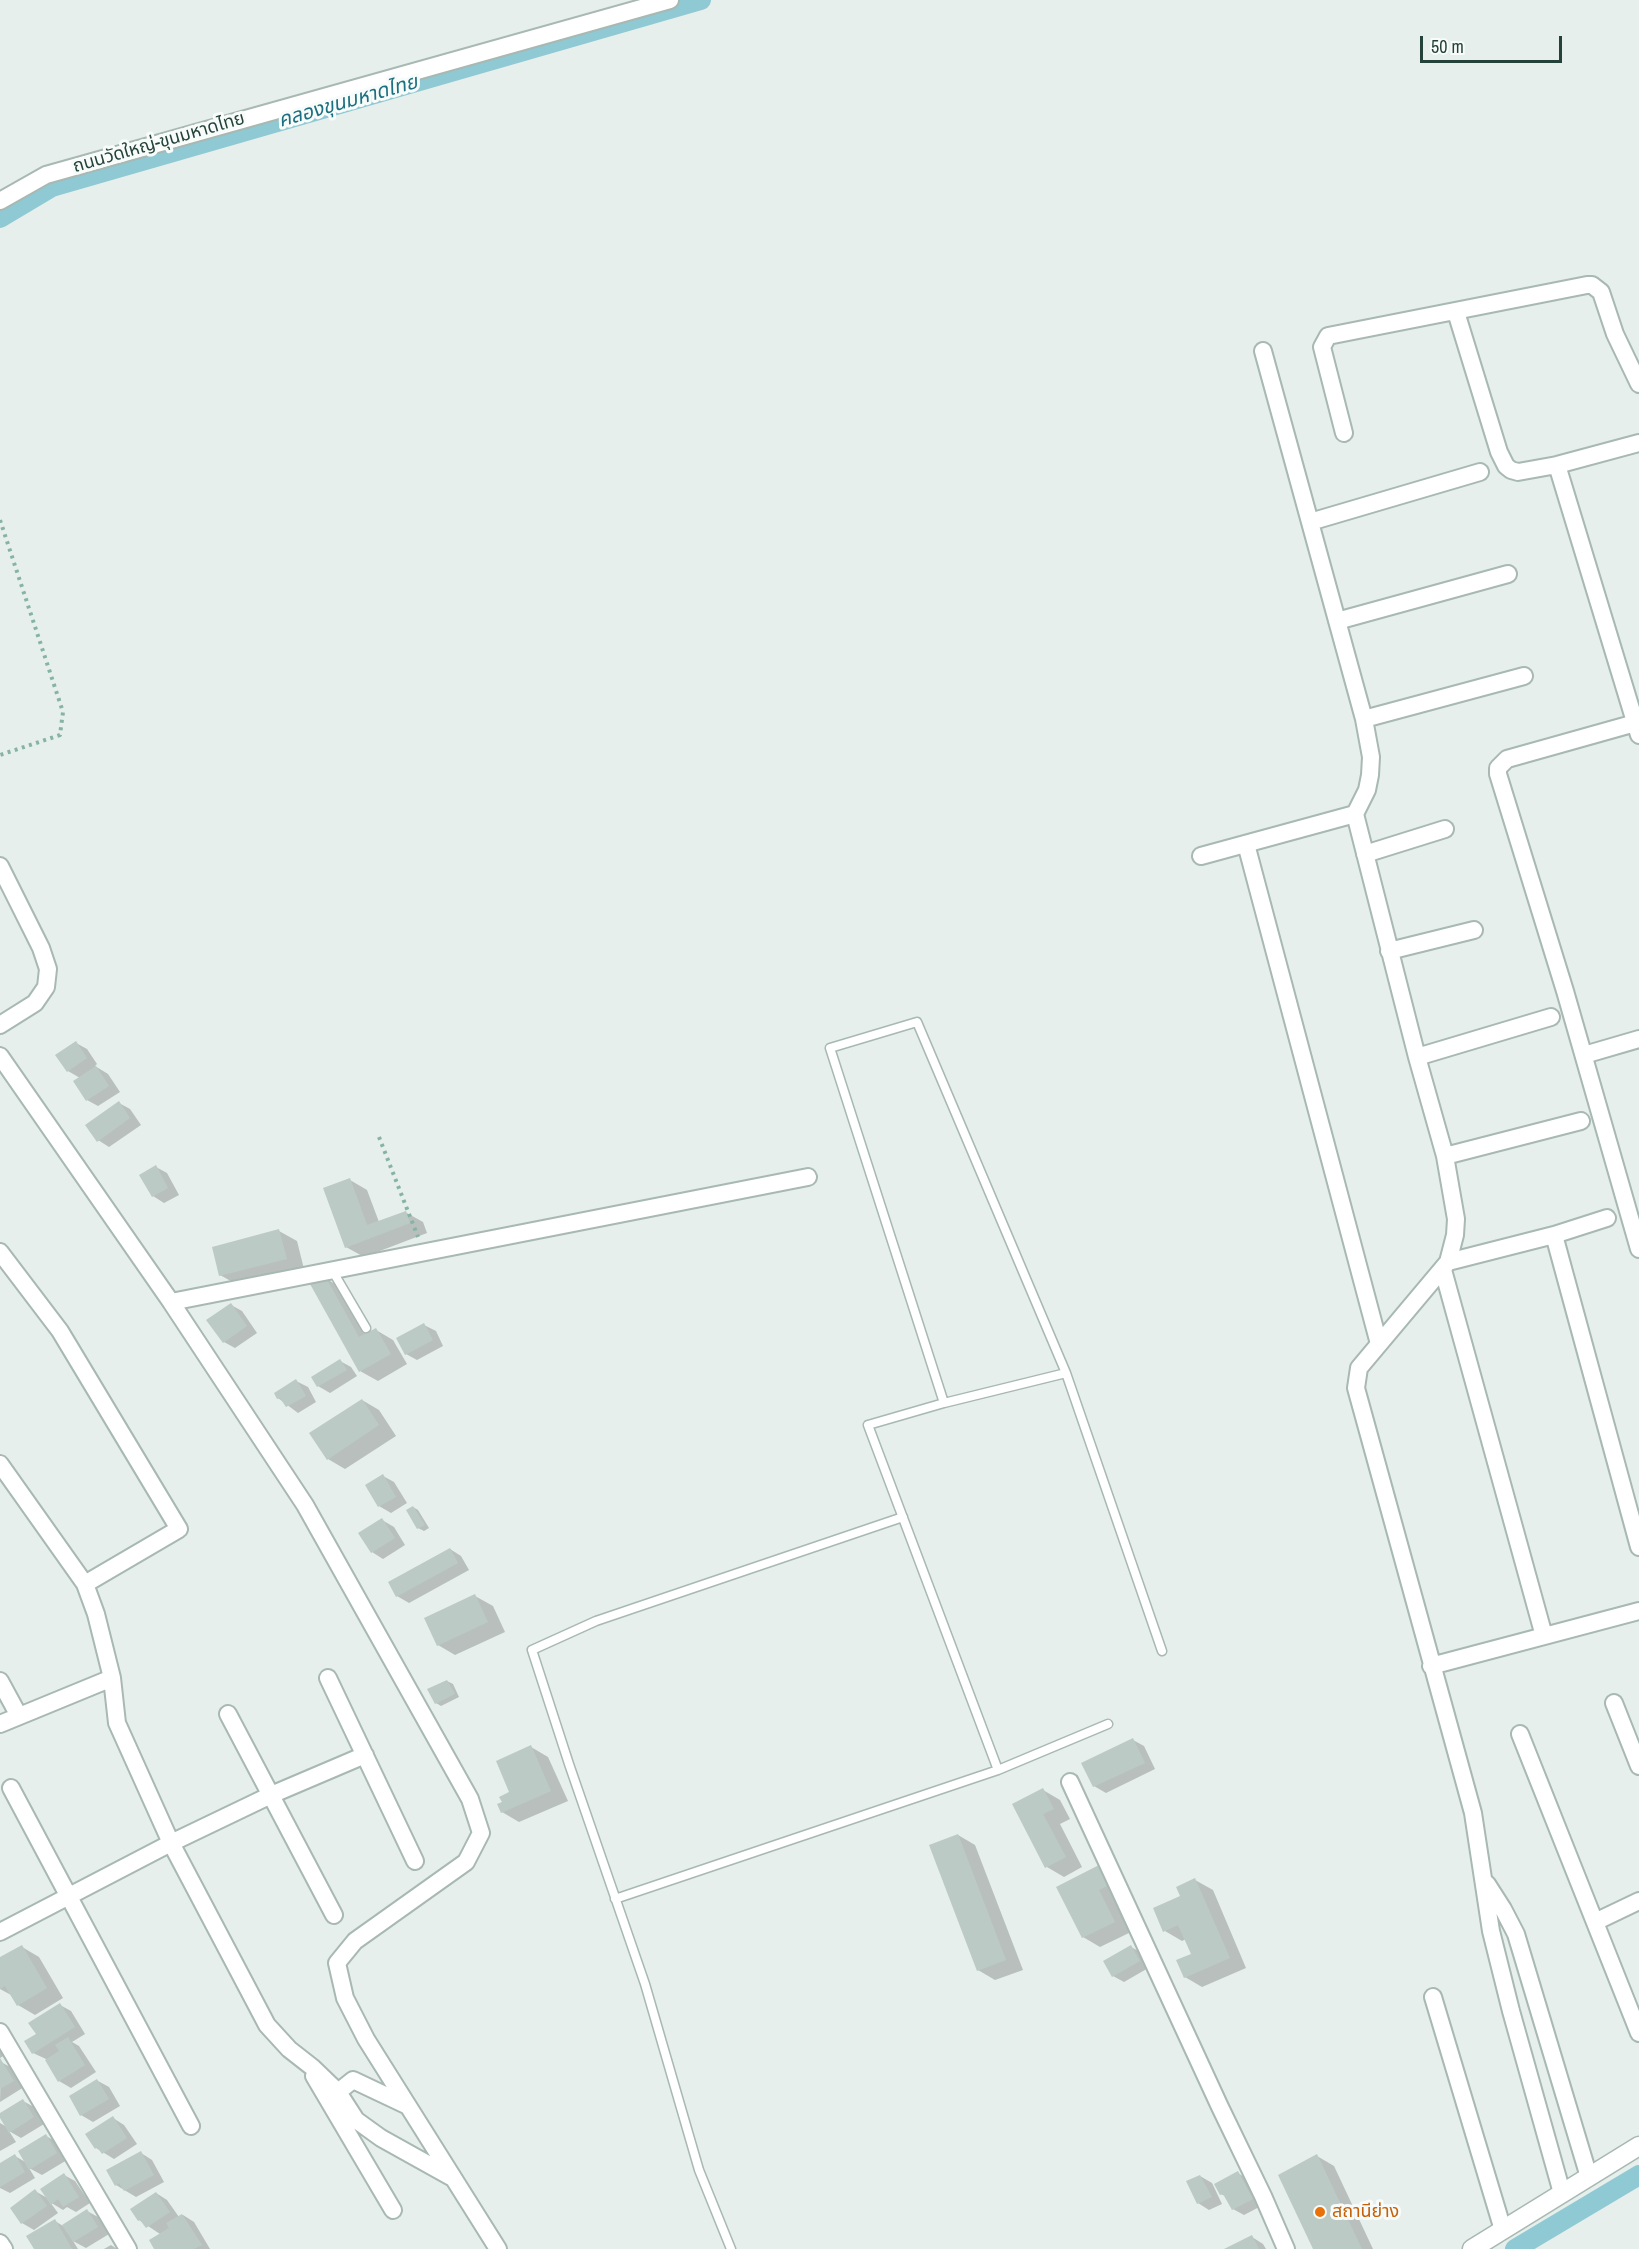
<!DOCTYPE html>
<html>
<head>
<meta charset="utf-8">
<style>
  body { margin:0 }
  #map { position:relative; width:1639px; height:2249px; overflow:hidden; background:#e6efeb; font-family:"Archivo Narrow",sans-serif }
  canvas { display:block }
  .scale { position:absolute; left:1420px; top:36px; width:142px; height:27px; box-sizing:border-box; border:3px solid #24423a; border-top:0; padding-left:8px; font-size:18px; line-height:21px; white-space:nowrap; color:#24423a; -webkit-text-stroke:4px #f7fbf9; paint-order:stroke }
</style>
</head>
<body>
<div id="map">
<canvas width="1639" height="2249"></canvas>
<div class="scale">50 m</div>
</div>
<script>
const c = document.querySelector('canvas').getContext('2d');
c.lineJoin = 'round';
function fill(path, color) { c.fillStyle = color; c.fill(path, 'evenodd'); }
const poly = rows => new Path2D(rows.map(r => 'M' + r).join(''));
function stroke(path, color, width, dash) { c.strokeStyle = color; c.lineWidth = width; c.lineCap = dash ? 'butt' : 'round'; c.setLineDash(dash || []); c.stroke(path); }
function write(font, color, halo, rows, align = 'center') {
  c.font = font + ' "Archivo Narrow","Noto Sans Thai",sans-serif'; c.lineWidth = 6; c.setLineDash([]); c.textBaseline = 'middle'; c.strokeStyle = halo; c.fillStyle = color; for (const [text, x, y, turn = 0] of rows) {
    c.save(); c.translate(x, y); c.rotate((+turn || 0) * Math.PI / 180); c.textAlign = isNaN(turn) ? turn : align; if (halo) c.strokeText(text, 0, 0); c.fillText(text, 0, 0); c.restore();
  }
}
const shadow = poly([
  [76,1043,87,1049,97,1064,95,1066,108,1074,120,1092,98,1106,87,1100,80,1078,68,1071],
  [119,1103,130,1109,141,1125,109,1147,98,1140],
  [156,1167,167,1173,179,1195,164,1203,153,1196],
  [350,1180,367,1190,379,1222,405,1212,423,1222,427,1233,364,1257,346,1247],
  [279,1231,297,1241,304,1269,238,1285,220,1275],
  [325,1278,342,1288,368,1334,376,1330,393,1340,407,1364,378,1381,360,1371],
  [231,1305,242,1311,257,1333,235,1348,224,1342],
  [424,1325,436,1331,443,1346,417,1360,406,1354],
  [340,1361,351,1367,357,1376,330,1393,318,1386,313,1377],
  [296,1381,308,1387,316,1402,298,1413,278,1398],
  [362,1400,379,1410,396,1436,345,1469,328,1459],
  [383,1476,394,1482,407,1503,391,1513,379,1506],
  [413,1507,418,1510,429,1528,424,1531,418,1528],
  [382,1520,394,1527,405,1545,383,1559,372,1552],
  [450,1549,461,1556,469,1570,409,1603,397,1596],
  [475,1596,493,1606,505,1632,455,1655,438,1645],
  [447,1681,453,1684,459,1697,441,1706,436,1703],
  [1133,1740,1144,1746,1155,1769,1106,1793,1094,1786,1083,1763],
  [531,1747,548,1757,568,1801,519,1822,502,1812,504,1803,511,1793],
  [1043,1790,1060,1800,1070,1819,1060,1824,1082,1867,1064,1877,1047,1867,1014,1805],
  [958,1835,975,1845,1023,1970,995,1980,978,1970],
  [1099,1866,1117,1876,1131,1932,1100,1947,1083,1937],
  [1195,1880,1213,1890,1246,1968,1202,1987,1185,1977,1193,1955,1186,1939,1182,1941,1165,1931,1182,1897],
  [22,1947,39,1957,63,1998,35,2015,18,2005,13,1996,0,1989,0,1959],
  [1131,1947,1142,1953,1150,1967,1124,1982,1113,1976],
  [60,2005,71,2011,85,2034,72,2042,79,2046,96,2072,71,2088,59,2081,46,2059,33,2053,38,2035],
  [0,2037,10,2052,0,2058],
  [1,2062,12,2068,24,2087,0,2102],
  [98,2081,109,2087,120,2106,93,2122,81,2115,71,2097],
  [23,2101,34,2107,44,2124,21,2138,9,2131,16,2142,0,2151,0,2123,7,2127,0,2115],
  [113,2118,124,2125,137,2144,114,2159,96,2148],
  [46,2136,57,2142,67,2160,42,2175,29,2168,35,2178,10,2193,0,2188,0,2164,15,2156,27,2163],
  [141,2153,152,2160,164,2182,136,2197,116,2185],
  [1317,2156,1334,2166,1373,2249,1315,2249],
  [1238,2173,1249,2180,1263,2205,1244,2215,1233,2209,1227,2197,1221,2194],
  [64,2175,75,2181,90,2203,76,2212,67,2207,63,2210,50,2202,58,2213,34,2230,22,2223,12,2208,35,2191,49,2199],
  [1200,2176,1212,2183,1222,2204,1209,2210,1198,2203],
  [156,2193,167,2200,179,2217,183,2215,194,2222,210,2249,156,2249,160,2234,139,2220],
  [87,2211,98,2217,109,2234,86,2248,73,2241,78,2249,36,2249,55,2221,63,2226],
  [1252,2237,1263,2244,1266,2249,1227,2249],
  [111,2245,117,2249,104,2249]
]);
const canal = poly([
  [0,218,52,187,701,0],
  [1515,2249,1639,2175]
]);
const building = poly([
  [76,1041,87,1058,67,1072,55,1055],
  [96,1066,109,1086,86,1101,73,1081],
  [119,1101,130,1118,97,1142,85,1125],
  [156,1165,168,1188,152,1197,139,1175],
  [350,1178,367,1225,406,1211,410,1223,345,1248,323,1188],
  [279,1229,287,1259,219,1276,212,1247],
  [325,1276,359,1337,376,1328,391,1354,359,1372,310,1284],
  [231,1303,247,1326,223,1343,206,1320],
  [424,1323,433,1340,405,1355,396,1338],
  [340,1359,347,1370,317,1387,311,1377],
  [296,1379,306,1396,286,1407,280,1398,277,1399,274,1393],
  [362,1399,379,1425,327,1460,309,1433],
  [383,1474,396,1497,378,1507,365,1485],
  [413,1506,425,1525,417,1529,406,1510],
  [382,1518,395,1538,371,1553,358,1533],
  [450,1548,458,1563,396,1597,388,1582],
  [475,1594,488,1622,437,1646,424,1618],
  [447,1680,455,1694,435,1704,427,1689],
  [1133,1738,1145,1763,1093,1787,1081,1763],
  [531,1745,551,1791,501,1813,497,1804,502,1802,499,1797,509,1792,496,1761],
  [1043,1788,1054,1809,1043,1814,1066,1857,1045,1868,1012,1804],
  [958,1834,1006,1960,977,1971,929,1845],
  [1099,1865,1109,1885,1099,1890,1115,1922,1082,1938,1056,1887],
  [1195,1878,1230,1958,1184,1978,1176,1960,1191,1954,1178,1925,1163,1932,1153,1908,1180,1896,1176,1887],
  [22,1945,47,1988,17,2006,5,1986,0,1989,0,1957],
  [1131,1945,1140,1961,1112,1977,1103,1961],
  [60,2003,75,2027,32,2054,24,2041,36,2034,28,2023],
  [68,2037,85,2065,58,2082,45,2060,59,2051,55,2045],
  [0,2058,14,2081,0,2089],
  [97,2079,109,2099,80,2116,69,2096],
  [23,2099,34,2117,9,2133,0,2118,0,2113],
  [113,2116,127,2138,102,2154,97,2147,95,2149,85,2134],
  [46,2134,57,2153,29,2170,18,2151],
  [141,2151,154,2175,124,2191,119,2183,115,2186,106,2170],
  [15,2154,25,2172,0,2187,0,2163],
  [1317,2154,1362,2249,1313,2249,1278,2175],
  [1238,2171,1253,2199,1232,2210,1223,2194,1220,2195,1214,2184],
  [64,2173,79,2197,63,2207,58,2199,51,2205,40,2189],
  [1200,2175,1212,2197,1197,2204,1186,2181],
  [35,2189,47,2206,21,2224,10,2208],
  [156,2192,170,2212,146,2228,140,2220,138,2221,130,2209],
  [87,2209,98,2227,73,2242,62,2225],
  [182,2214,202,2245,194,2249,154,2249,149,2240,169,2228,166,2223],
  [55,2219,72,2249,34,2249,26,2236],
  [1252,2235,1259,2249,1224,2249]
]);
const path = poly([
  [0,520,63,712,60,735,0,755],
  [379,1137,418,1237]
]);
const service = poly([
  [332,1270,366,1328],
  [944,1403,830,1048,917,1022,1066,1373,1162,1651],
  [998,1770,868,1425,944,1403,1066,1373],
  [615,1899,998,1770,1108,1724],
  [731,2249,699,2170,645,1984,569,1764,532,1650,596,1621,903,1517]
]);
const minor = poly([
  [0,201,46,175,670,0],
  [1456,312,1499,452,1506,466,1511,470,1518,472,1557,465,1639,443],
  [1263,351,1364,719,1371,757,1370,775,1367,790,1355,814,1417,1057,1445,1156,1456,1219,1455,1235,1448,1262,1359,1368,1356,1388,1473,1813,1491,1931,1511,2011,1562,2193],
  [1344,433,1322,347,1328,336,1587,285,1592,285,1601,292,1615,334,1639,384],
  [1557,465,1639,735],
  [1310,522,1480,472],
  [1337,621,1508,574],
  [1364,719,1524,676],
  [1639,722,1507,759,1498,768,1498,774,1565,991,1639,1249],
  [1246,844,1379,1344],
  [1365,854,1445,829],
  [1201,856,1355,814],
  [0,866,41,948,48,969,46,987,35,1003,0,1025],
  [1389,951,1474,930],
  [1584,1055,1639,1039],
  [0,1056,171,1302,305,1505,470,1799,481,1833,466,1862,355,1941,337,1963,345,1998,366,2039,498,2249],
  [1417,1057,1551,1017],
  [1445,1156,1581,1121],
  [1554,1235,1639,1547],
  [0,1252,60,1331,179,1529,85,1584],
  [1448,1262,1554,1235,1607,1218],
  [1443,1270,1544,1636],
  [171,1302,808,1177],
  [0,1464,85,1584,96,1614,112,1678,117,1723,171,1843,267,2025,289,2049,312,2067,338,2092],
  [1431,1666,1639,1611],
  [328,1678,415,1861],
  [0,1681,19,1716],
  [1614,1703,1639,1766],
  [228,1714,334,1915],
  [0,1724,112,1678],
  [1520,1734,1639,2033],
  [1070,1782,1220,2107,1263,2196,1286,2249],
  [11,1788,191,2126],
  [1487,1884,1503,1909,1516,1934,1589,2177],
  [1595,1922,1639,1901],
  [0,1932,171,1843,271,1795,365,1755],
  [1433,1997,1503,2230],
  [0,2032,128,2249],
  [314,2076,393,2210],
  [408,2106,353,2080,338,2092,356,2120,381,2138,451,2177],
  [0,2243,4,2249]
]);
const tertiary = poly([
  [1472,2249,1639,2146]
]);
const markers = [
  [1320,2212,6,"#e8710a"]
];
const streetNames = [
  ["ถนนวัดใหญ่-ขุนมหาดไทย",159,143,-16]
];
const foodNames = [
  ["สถานีย่าง",1332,2212]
];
const waterNames = [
  ["คลองขุนมหาดไทย",348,102,-16]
];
fill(shadow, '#0003');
stroke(canal, '#8ec9d4', 20);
fill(building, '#bbcac4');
stroke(service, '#a8b8b2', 11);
stroke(minor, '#a8b8b2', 20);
stroke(tertiary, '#a8b8b2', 21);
stroke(path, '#86b3a5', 4, [3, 4.5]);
stroke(service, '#fff', 8);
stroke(minor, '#fff', 16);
stroke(tertiary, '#fff', 18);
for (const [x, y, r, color] of markers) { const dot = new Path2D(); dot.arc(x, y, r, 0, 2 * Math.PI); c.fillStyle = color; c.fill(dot); stroke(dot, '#f7fbf9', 2); }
write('18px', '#24423a', '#f7fbf9', streetNames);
write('18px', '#c56008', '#f7fbf9', foodNames, 'left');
write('italic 20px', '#1c6f80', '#f7fbf9', waterNames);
</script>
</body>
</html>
